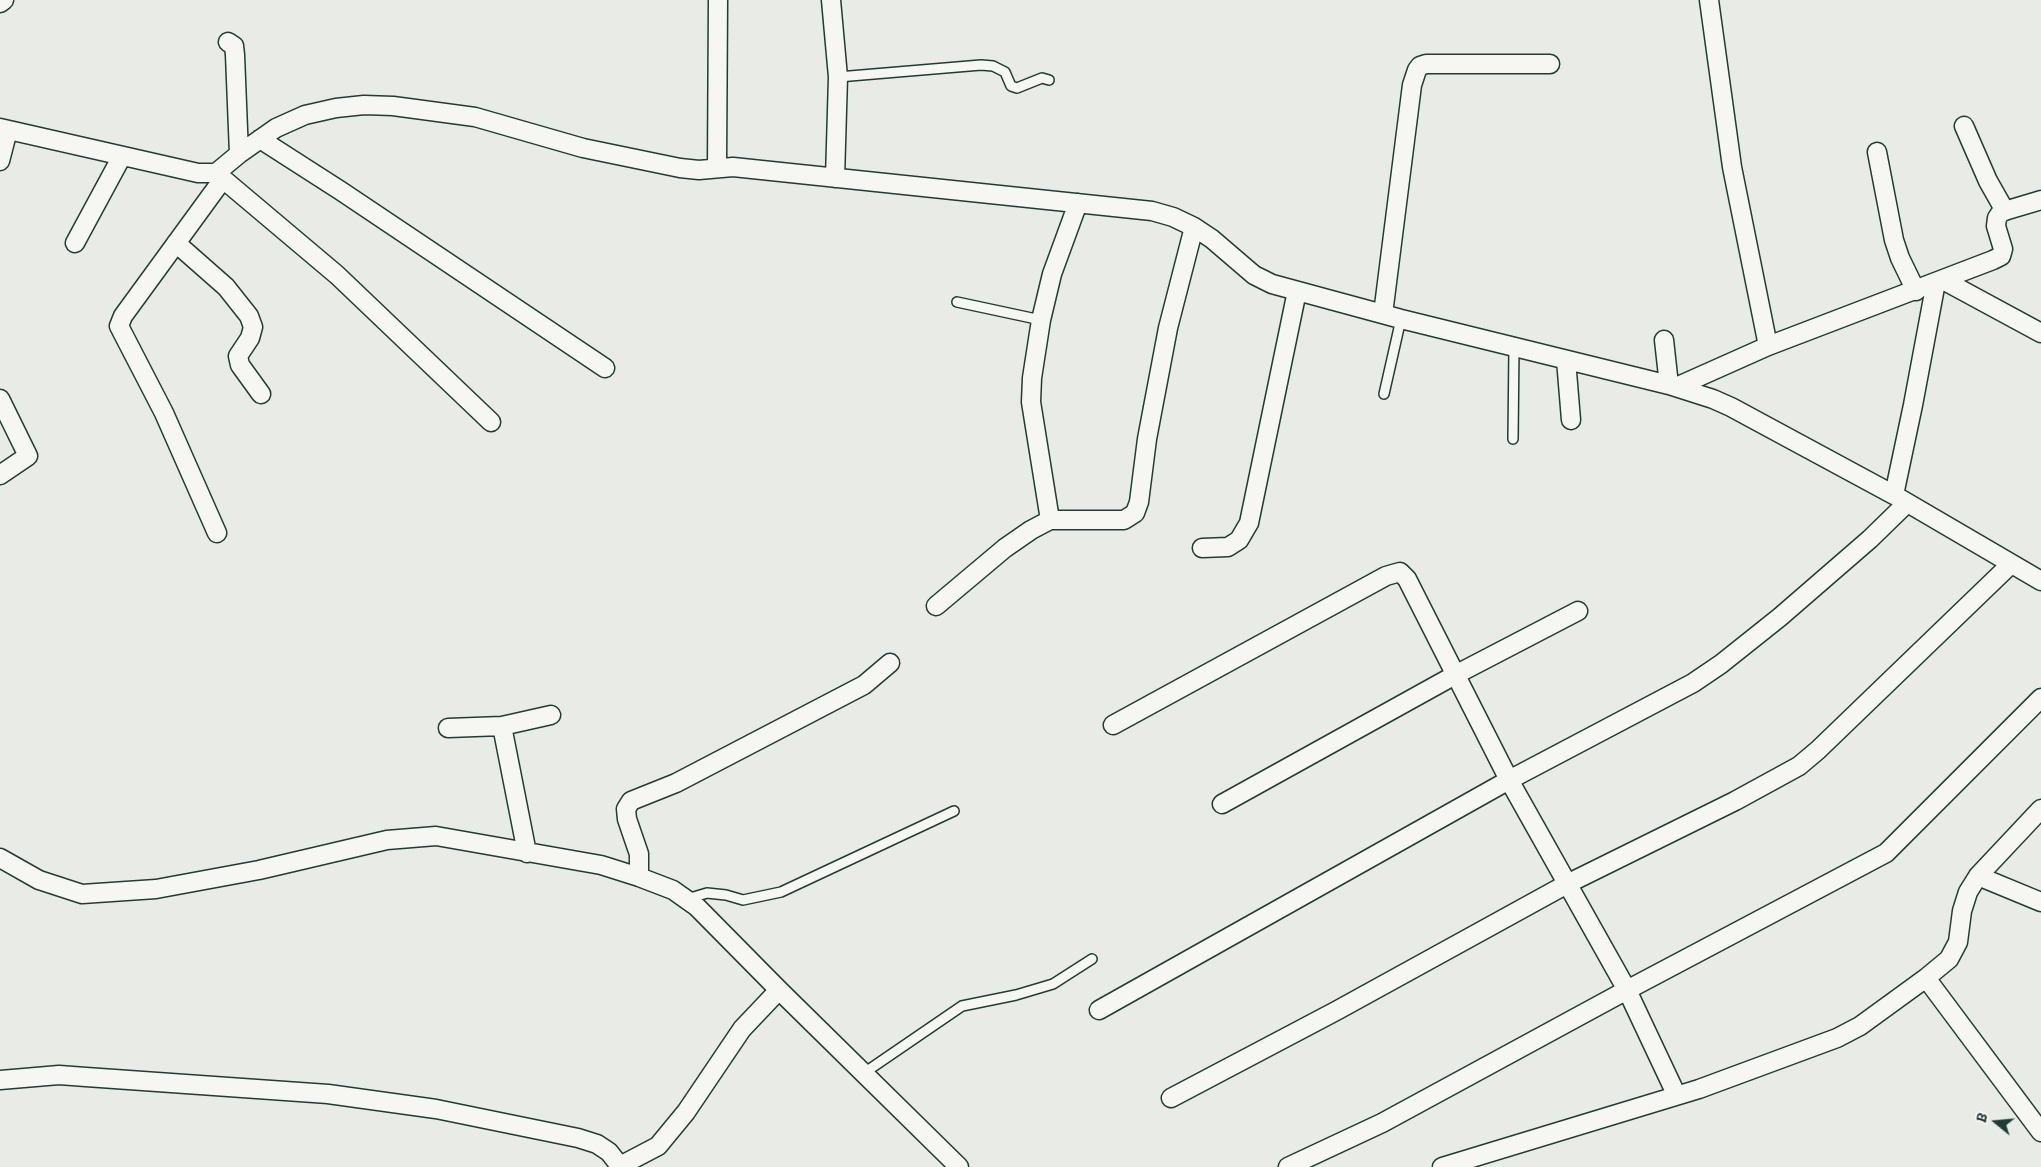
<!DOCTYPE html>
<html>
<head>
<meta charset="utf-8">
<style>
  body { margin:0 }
  #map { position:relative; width:2041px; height:1167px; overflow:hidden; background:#e9ebe7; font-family:Mali,sans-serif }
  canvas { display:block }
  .north { position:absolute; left:1971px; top:1097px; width:50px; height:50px; -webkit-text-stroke:4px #f6f6f2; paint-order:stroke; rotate:287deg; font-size:14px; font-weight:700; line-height:20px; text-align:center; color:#1f3d34 }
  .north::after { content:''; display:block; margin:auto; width:18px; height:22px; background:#1f3d34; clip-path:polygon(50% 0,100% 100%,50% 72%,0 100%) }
</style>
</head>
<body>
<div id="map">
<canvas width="2041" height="1167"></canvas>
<div class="north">B</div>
</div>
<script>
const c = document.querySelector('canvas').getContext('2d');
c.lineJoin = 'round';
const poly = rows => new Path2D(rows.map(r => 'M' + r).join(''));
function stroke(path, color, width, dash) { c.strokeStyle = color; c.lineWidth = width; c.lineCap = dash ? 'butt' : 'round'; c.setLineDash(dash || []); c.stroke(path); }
const service = poly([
  [838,77,981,65,993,66,1005,72,1011,86,1017,88,1042,78,1049,80],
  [957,302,1041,320],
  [1384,394,1401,319],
  [1513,439,1514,347],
  [687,899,707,893,726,895,743,900,781,892,954,811],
  [864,1073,962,1006,1016,995,1053,984,1092,959]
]);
const minor = poly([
  [831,0,838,77,835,178],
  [1709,0,1732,167,1768,346],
  [0,3,4,0],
  [228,42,234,46,235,55,239,154],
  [1964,126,1988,181,2005,211],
  [0,128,198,173,216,173,239,154,276,128,305,115,336,108,364,105,393,106,475,117,583,148,680,168,699,170,733,167,1152,211,1173,217,1194,227,1212,239,1254,275,1272,284,1401,319,1669,385,1713,399,1731,407,1894,495,2041,581],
  [260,139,341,191,605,368],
  [1877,152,1894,240,1900,258,1916,291],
  [0,161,8,130],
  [717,168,718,0],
  [216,173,337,275,491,422],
  [75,243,122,156],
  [176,243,226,287,249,316,253,327,250,338,238,356,240,365,261,394],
  [1943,280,2041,333],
  [1383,314,1412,85,1417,70,1420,66,1426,64,1550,64],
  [1664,340,1669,385],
  [1566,360,1571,420],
  [1676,387,1768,346,1993,260,2001,256,2003,249,1996,226,1997,218,2001,212,2041,200],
  [0,399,28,456,0,475],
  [1894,495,1913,405,1936,282],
  [1050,520,1031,402,1032,378,1041,320,1052,274,1078,203],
  [217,533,164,413,119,326,123,316,223,179],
  [1202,548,1228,547,1239,540,1249,523,1297,291],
  [936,606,1005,548,1031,530,1050,520,1124,520,1135,513,1139,502,1147,439,1168,328,1194,227],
  [1113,725,1386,576,1400,572,1407,579,1509,780,1627,990,1676,1094],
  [502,726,551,715],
  [448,728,502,726,527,853],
  [1222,804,1455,675,1578,611],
  [0,858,39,880,82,894,156,889,259,870,387,840,436,836,601,865,639,877,673,890,697,907,779,990,959,1167],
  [1978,876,2041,902],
  [639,877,639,854,627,819,626,809,631,801,676,783,864,685,890,663],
  [1926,978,2041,1132],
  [1099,1010,1509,780,1693,683,1721,664,1780,617,1870,539,1907,503],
  [0,1080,59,1075,86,1077,328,1094,436,1109,578,1138,597,1144,609,1152,620,1166],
  [1171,1098,1336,1011,1567,884,1735,801,1799,766,1818,750,2011,564],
  [618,1167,658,1146,686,1112,742,1029,779,990],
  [1288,1167,1382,1123,1627,990,1886,853,2041,698],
  [1442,1167,1699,1089,1837,1038,1860,1026,1926,978,1949,959,1958,942,1962,911,1968,892,1978,876,2041,809]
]);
stroke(service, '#1f3d34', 12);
stroke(minor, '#1f3d34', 21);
stroke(service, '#f6f6f2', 9);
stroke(minor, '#f6f6f2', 18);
</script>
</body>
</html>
